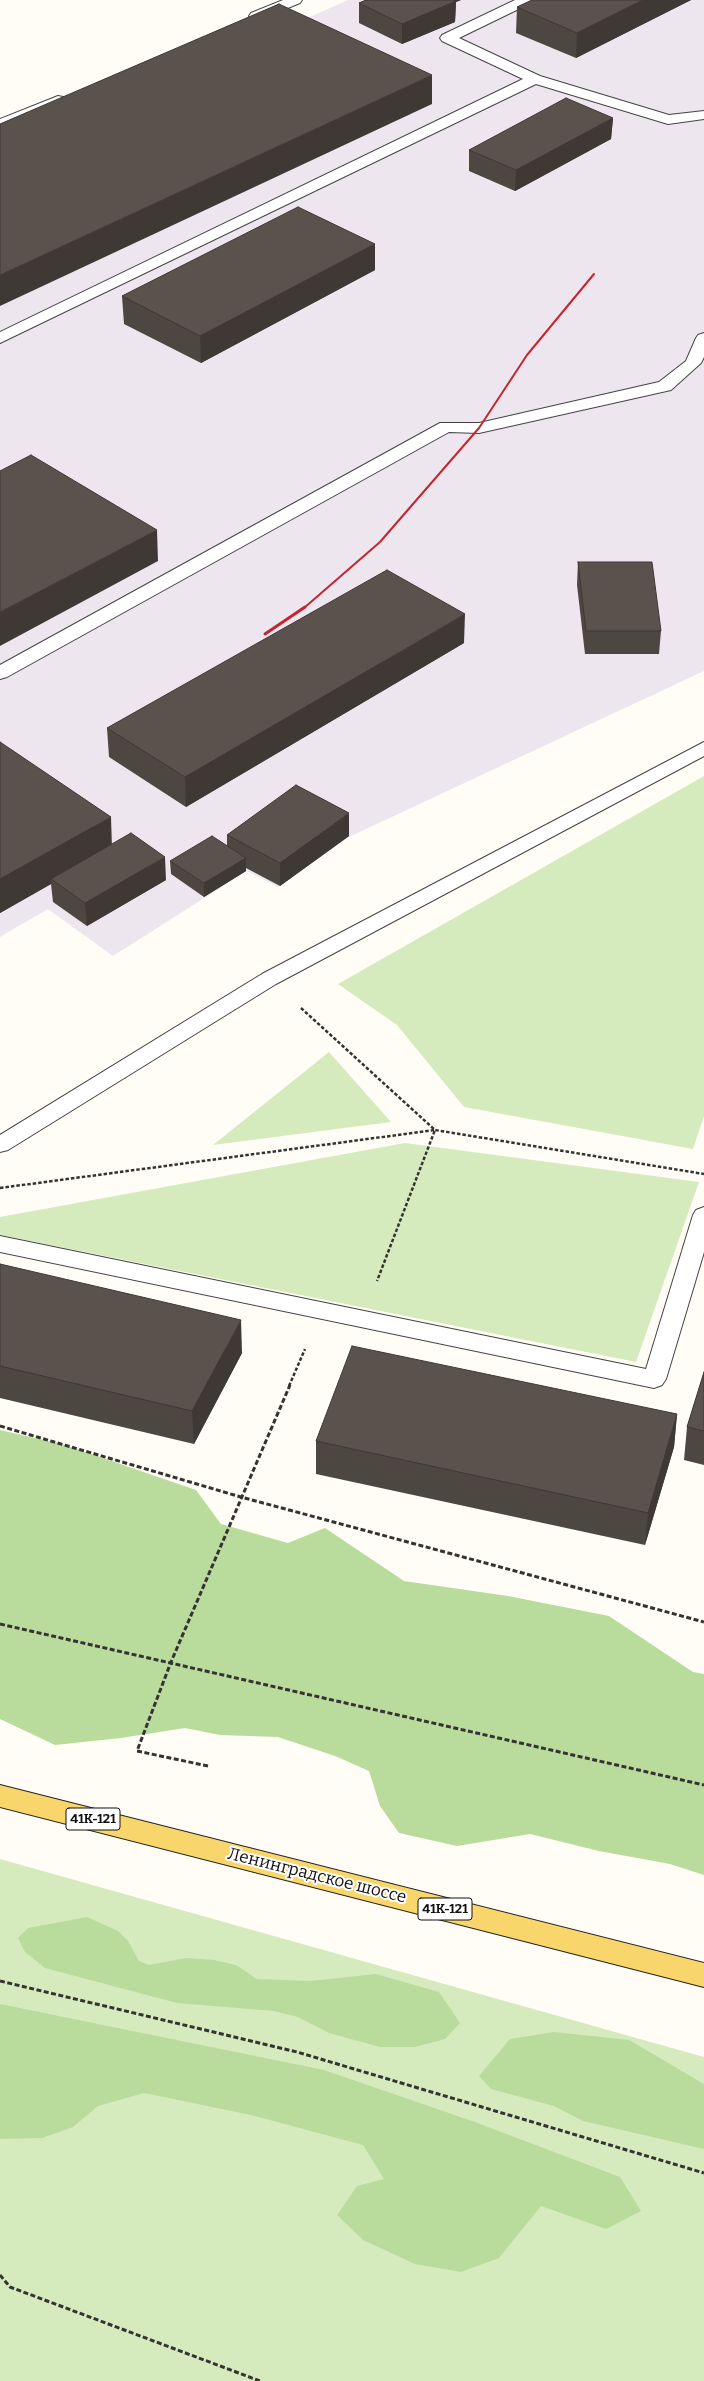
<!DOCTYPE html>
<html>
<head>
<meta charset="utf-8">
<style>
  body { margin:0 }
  canvas { display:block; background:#fffdf5 }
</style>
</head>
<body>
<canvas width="704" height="2381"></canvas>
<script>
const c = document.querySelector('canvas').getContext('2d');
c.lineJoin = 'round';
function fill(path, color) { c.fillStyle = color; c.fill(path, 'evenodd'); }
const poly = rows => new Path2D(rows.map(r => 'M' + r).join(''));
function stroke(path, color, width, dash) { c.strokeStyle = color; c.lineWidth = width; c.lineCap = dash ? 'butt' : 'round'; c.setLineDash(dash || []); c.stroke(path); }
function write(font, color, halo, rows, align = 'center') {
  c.font = font + ' Bitter,serif'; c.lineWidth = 4; c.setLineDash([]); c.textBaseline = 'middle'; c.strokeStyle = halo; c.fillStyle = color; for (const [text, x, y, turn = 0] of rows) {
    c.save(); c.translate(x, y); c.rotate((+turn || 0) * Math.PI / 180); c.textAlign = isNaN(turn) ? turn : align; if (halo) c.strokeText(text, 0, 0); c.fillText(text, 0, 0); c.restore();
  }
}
const industrial = poly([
  [348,0,704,0,704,671,349,837,278,887,247,871,113,956,48,909,0,937,0,154]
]);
const green = poly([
  [704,776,704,1116,693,1149,464,1107,397,1025,338,984],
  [329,1052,391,1122,213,1145],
  [405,1143,699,1182,636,1362,0,1235,0,1217],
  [0,1859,704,2057,704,2381,0,2381]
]);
const forest = poly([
  [0,1430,65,1445,196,1490,221,1524,288,1543,325,1528,404,1581,508,1596,609,1616,693,1672,704,1674,704,1875,670,1864,599,1851,530,1834,457,1846,399,1833,380,1806,369,1771,335,1756,278,1737,220,1735,185,1728,121,1738,55,1745,0,1719],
  [87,1917,118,1931,128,1941,139,1961,149,1965,186,1958,214,1960,236,1965,257,1979,311,1981,376,1974,439,1992,460,2023,445,2039,415,2047,380,2047,329,2033,298,2017,274,2011,177,2003,45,1968,25,1952,18,1938,28,1928],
  [0,2004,324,2070,475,2122,620,2177,641,2211,606,2229,541,2206,499,2258,461,2272,415,2264,363,2240,337,2215,357,2186,384,2179,363,2145,251,2115,144,2093,98,2106,73,2127,42,2138,0,2139],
  [554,2032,629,2040,704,2084,704,2149,583,2121,554,2106,491,2089,479,2076,510,2039]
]);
const pathFar1 = poly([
  [301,1008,435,1130,704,1174],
  [0,1188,435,1130,377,1281],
  [289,1386,305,1349]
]);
const path = poly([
  [0,1426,241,1497,704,1622],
  [0,1624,704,1785],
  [208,1766,137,1751,171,1662,290,1385],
  [0,1981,297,2052,704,2173],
  [0,2275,10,2287,260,2381]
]);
const service = poly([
  [515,0,533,0,531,3,459,38,540,76,669,115,704,111,704,119,668,124,536,84,0,343,0,332,523,79,442,41,440,38,442,35,515,0],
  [704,333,704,357,701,363,671,390,479,433,449,432,7,677,0,679,0,665,440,423,479,423,659,382,686,361,696,338,698,335,704,333],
  [704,742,704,756,276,984,8,1150,0,1152,0,1135,262,974,704,742],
  [704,1207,704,1252,666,1379,662,1385,654,1388,0,1252,0,1236,646,1369,693,1215,696,1210,704,1207]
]);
const minor = poly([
  [283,0,302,0,300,3,261,19,251,19,249,16,251,13,283,0],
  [58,96,63,97,65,100,63,103,0,129,0,119,58,96]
]);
const primary = poly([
  [0,1785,704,1963,704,1987,0,1807,0,1785]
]);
const railFar1 = poly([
  [304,608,380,542,479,428,527,355,594,274]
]);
const rail = poly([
  [265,634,305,607]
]);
const wall = poly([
  [366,0,461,0,456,2,455,22,402,44,359,23,359,3],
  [532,0,691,0,576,58,516,33,517,7],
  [613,118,611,139,515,191,469,171,469,150],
  [375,244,375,270,201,363,124,324,122,296],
  [578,562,661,631,659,654,585,654,577,585],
  [464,643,186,807,109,757,107,728],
  [0,742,112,844,166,880,87,926,53,902,51,884,0,913],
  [227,835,349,836,280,886,246,868,246,871,204,897,171,874,170,861,227,846],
  [0,1264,242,1353,194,1444,0,1398],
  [704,1372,704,1465,684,1460,687,1427],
  [677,1414,674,1447,645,1545,316,1474,316,1441]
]);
const shadedWall = poly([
  [439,0,461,0,456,2,455,22,402,44,402,24],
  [643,0,691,0,576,58,577,33],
  [432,75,432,104,0,306,0,275],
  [613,118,611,139,515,191,516,170],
  [375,244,375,270,201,363,200,336],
  [157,530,158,561,0,646,0,612],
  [465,614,464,643,186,807,185,777],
  [349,813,349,836,280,886,280,863],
  [111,817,112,849,51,879,51,884,0,913,0,879],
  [165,857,166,880,87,926,85,903],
  [246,858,246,871,204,897,204,883],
  [241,1320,242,1353,194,1444,192,1411],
  [677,1414,674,1447,645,1545,648,1513]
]);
const building = poly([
  [366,0,453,0,456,1,402,24,359,3,366,0],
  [532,0,643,0,577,33,517,7,532,0],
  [279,4,432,75,0,275,0,124,279,4],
  [566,98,613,118,516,170,469,150,566,98],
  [298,207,375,244,200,336,122,296,298,207],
  [31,455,157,530,0,612,0,471,31,455],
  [578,562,652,562,661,631,586,631,578,562],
  [387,570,465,614,185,777,107,728,387,570],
  [0,742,111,817,0,879,0,742],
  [296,785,349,813,280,863,227,835,296,785],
  [131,833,165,857,85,903,51,879,131,833],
  [212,836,246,858,204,883,170,861,212,836],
  [0,1264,241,1320,192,1411,0,1366,0,1264],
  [352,1346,677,1414,648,1513,316,1441,352,1346],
  [704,1372,704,1431,687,1427,704,1372]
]);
const shields = [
  [93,1819,54],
  [445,1909,54]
];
const shieldNames = [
  ["41К-121",93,1819],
  ["41К-121",445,1909]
];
const nearStreetnames = [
  ["Ленинградское шоссе",317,1876,14]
];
fill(industrial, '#eee6ef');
fill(green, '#d5ebbd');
fill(forest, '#b9dc9c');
stroke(service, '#444', 2);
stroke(minor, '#444', 2);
stroke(primary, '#222', 2);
stroke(pathFar1, '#333', 2.5, [3.5, 2]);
stroke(path, '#333', 3, [5, 2.5]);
fill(service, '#fff');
fill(minor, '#fff');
fill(primary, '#f9d66b');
stroke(railFar1, '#c4262e', 2);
stroke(rail, '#c4262e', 3);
fill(wall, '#4d4742');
fill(shadedWall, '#3f3936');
fill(building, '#5a524d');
stroke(building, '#3f3936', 1);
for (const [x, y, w] of shields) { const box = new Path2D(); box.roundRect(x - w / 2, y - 11, w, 22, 3); c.fillStyle = '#fff'; c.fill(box); stroke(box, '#111', 1); }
write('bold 13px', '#111', null, shieldNames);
write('17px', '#111', '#fff', nearStreetnames);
</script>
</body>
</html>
